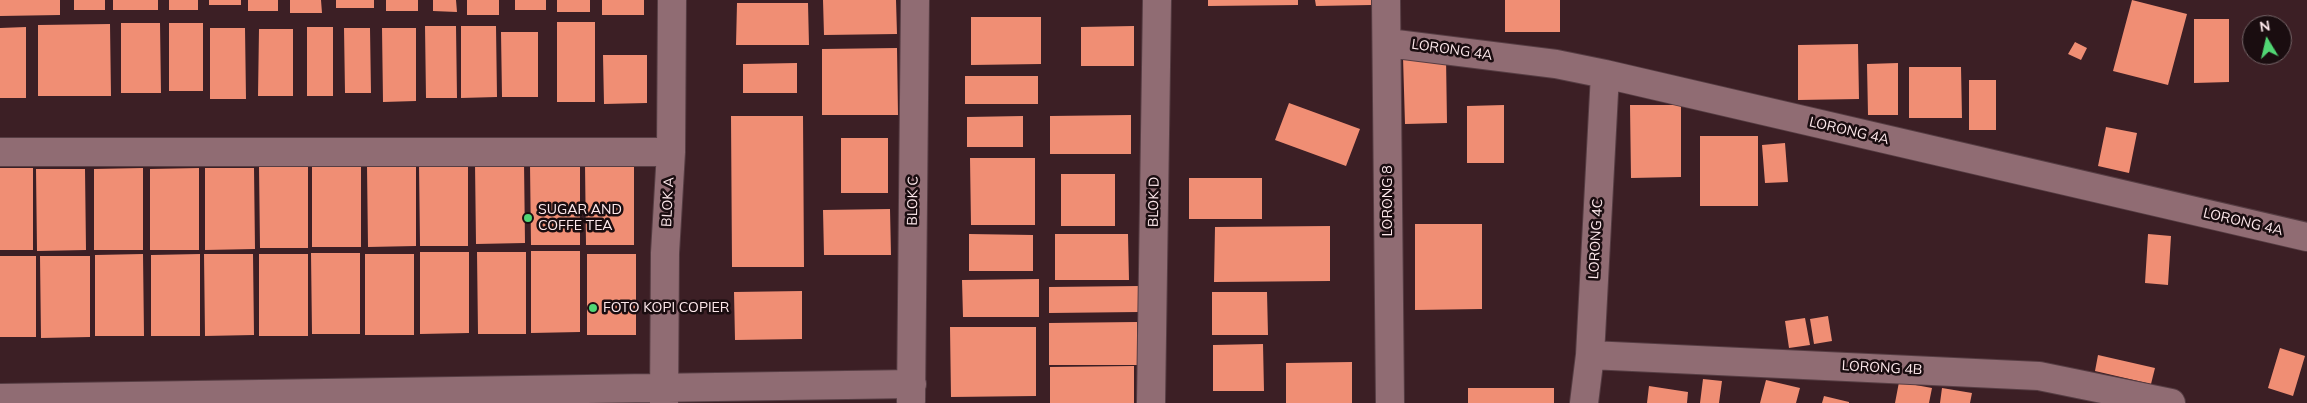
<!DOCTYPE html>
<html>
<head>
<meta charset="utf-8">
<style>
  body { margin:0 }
  #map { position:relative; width:2307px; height:403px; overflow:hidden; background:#3c1f25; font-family:Mulish,sans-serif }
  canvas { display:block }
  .north { position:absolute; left:2242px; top:15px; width:50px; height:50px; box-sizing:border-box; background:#1a0d10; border:1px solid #756568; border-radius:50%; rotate:351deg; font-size:14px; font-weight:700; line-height:20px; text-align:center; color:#fee9ec }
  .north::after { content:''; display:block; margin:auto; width:18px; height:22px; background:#51d674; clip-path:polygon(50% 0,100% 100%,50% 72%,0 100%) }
</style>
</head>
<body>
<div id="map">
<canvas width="2307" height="403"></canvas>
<div class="north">N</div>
</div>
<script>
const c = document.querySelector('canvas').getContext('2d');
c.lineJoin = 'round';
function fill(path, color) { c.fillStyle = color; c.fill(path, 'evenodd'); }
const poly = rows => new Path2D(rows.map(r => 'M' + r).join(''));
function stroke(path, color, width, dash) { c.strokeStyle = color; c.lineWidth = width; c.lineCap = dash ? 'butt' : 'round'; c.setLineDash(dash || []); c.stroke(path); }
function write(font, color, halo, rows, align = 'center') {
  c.font = font + ' Mulish,sans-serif'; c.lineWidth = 5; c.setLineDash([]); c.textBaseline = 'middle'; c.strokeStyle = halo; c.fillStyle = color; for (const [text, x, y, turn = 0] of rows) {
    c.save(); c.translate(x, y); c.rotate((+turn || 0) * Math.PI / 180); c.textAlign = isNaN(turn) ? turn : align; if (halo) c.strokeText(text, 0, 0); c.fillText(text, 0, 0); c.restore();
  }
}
const building = poly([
  [0,0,60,0,60,15,0,16],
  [74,0,105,0,105,10,74,10],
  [113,0,158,0,158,10,113,10],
  [169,0,198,0,198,10,169,10],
  [209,0,241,0,241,5,209,5],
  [248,0,278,0,278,11,248,11],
  [290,0,321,0,322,13,290,13],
  [336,0,374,0,374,8,336,8],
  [386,0,418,0,418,11,386,11],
  [433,0,456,0,457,12,433,11],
  [467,0,499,0,499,15,467,15],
  [515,0,546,0,546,10,515,10],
  [557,0,590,0,590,12,557,12],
  [602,0,644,0,644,15,602,15],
  [823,0,896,0,897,34,824,35],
  [1208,0,1298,0,1298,5,1208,6],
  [1315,0,1371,0,1371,5,1316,6],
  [1505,0,1560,0,1560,32,1505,32],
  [2132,0,2187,14,2168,85,2113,71],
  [737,3,808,3,809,45,736,45],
  [971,17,1041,17,1041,64,971,65],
  [2194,19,2229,19,2229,82,2194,83],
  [557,22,595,22,595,102,557,102],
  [121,23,160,23,161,93,121,93],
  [169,23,203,23,203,91,169,91],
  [110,24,111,96,38,96,38,25],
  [425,26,456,26,457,98,426,98],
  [461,26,496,26,497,97,461,98],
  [1134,26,1134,66,1081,66,1081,27],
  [26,27,26,98,0,98,0,28],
  [307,27,333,27,333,96,307,96],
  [210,28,245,28,246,99,210,99],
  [344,28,370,28,371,93,345,93],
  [382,28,416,28,416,101,383,102],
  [259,29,293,29,293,96,258,96],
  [501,32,538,32,538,97,502,97],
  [2075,42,2087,48,2081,60,2068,54],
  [1858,44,1859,99,1798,100,1798,45],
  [897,48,898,115,822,115,822,49],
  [603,55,647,55,647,103,604,104],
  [1403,57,1446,57,1447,123,1405,124],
  [797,63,797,93,743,93,743,64],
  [1898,63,1898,115,1868,115,1867,64],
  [1909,67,1961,67,1962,118,1909,118],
  [965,76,1038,76,1038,104,965,104],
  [1969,80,1996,80,1996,130,1969,130],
  [1289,103,1360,129,1346,166,1275,140],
  [1504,105,1504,163,1467,163,1467,106],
  [1630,105,1681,105,1681,177,1631,178],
  [1131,115,1131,154,1050,154,1050,116],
  [731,116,803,116,804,267,732,267],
  [1023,116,1023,147,967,147,967,117],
  [2106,127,2137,133,2129,173,2098,166],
  [1700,136,1758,136,1758,206,1700,206],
  [841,138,888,138,888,193,841,193],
  [1785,143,1788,182,1765,183,1762,145],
  [970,158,1035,158,1035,225,971,225],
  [524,162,525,243,476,244,475,163],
  [580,163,580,245,531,245,530,164],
  [634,163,634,245,586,245,585,164],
  [419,164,468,164,468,246,420,246],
  [361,165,361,247,312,247,312,166],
  [416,165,416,246,368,247,367,166],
  [259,166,308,166,308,248,260,248],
  [0,168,33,168,33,250,0,250],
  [143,168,143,250,94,250,94,169],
  [199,168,199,250,150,250,150,169],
  [205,168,254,168,255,249,205,250],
  [36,169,85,169,86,250,37,251],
  [1061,174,1115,174,1115,226,1061,226],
  [1189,178,1262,178,1262,219,1189,219],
  [890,209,891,255,824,255,823,210],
  [1415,224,1482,224,1482,309,1415,310],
  [1330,226,1330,281,1214,282,1215,227],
  [969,234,1033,235,1033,271,969,271],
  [1055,234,1128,234,1129,280,1055,280],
  [2148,234,2171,236,2168,285,2145,283],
  [531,251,580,251,580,332,531,333],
  [420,252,469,252,469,333,420,334],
  [477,252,526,252,526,334,478,334],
  [311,253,360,253,360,334,312,334],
  [143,254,144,336,95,336,95,255],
  [200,254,200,336,151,336,151,255],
  [204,254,253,254,254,335,205,336],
  [259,254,308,254,308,336,259,336],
  [365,254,414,254,414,335,365,335],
  [587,254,636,254,636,335,587,335],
  [0,256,36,256,36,337,0,337],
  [40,256,90,256,90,337,41,338],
  [1039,279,1039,317,963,317,962,280],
  [1139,286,1139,312,1049,313,1049,287],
  [802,291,802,339,735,340,734,292],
  [1212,292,1267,292,1268,335,1212,335],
  [1828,316,1832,341,1814,344,1810,319],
  [1805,318,1810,345,1789,348,1785,321],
  [1137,322,1137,365,1049,365,1049,323],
  [950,327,1036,327,1036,396,951,397],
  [1263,344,1264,391,1213,391,1213,345],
  [2280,348,2305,356,2293,396,2268,388],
  [2098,355,2155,368,2151,384,2095,371],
  [1352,362,1352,403,1286,403,1286,363],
  [1134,366,1134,403,1050,403,1050,367],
  [1703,379,1722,381,1719,403,1700,403],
  [1766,380,1800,388,1796,403,1760,403],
  [1899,382,1932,388,1929,403,1895,403],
  [1649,386,1688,392,1687,403,1647,403],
  [1468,388,1554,388,1554,403,1468,403],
  [1942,388,1972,393,1970,403,1940,403],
  [1824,396,1849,402,1849,403,1822,403]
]);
const minor = poly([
  [1386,0,1390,403],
  [1388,43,1556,64,1605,74,2307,237],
  [0,152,671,152],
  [1590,355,2039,376,2171,403],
  [0,398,912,384],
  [911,401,915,0],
  [664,403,665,253,671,152,672,0],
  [1151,403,1157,0],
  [1584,403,1590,355,1605,74]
]);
const markers = [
  [528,218,5,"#51d674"],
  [593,308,5,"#51d674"]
];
const streetNames = [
  ["LORONG 4A",1452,50,8],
  ["LORONG 4A",1849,131,13],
  ["BLOK C",913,201,-89],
  ["LORONG 8",1388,201,-90],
  ["BLOK A",668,202,-87],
  ["BLOK D",1154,202,-89],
  ["LORONG 4A",2243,222,13],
  ["LORONG 4C",1596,239,-87],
  ["LORONG 4B",1882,368,3]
];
const poiNames = [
  ["SUGAR AND",538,210],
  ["COFFE TEA",538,226],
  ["FOTO KOPI COPIER",603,308]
];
fill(building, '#f08e74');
stroke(minor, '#563d43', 30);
stroke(minor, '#906c73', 28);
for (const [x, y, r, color] of markers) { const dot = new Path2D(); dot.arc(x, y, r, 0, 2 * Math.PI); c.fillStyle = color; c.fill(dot); stroke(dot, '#1a0d10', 2); }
write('14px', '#fee9ec', '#1a0d10', streetNames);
write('14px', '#fee9ec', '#1a0d10', poiNames, 'left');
</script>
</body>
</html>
